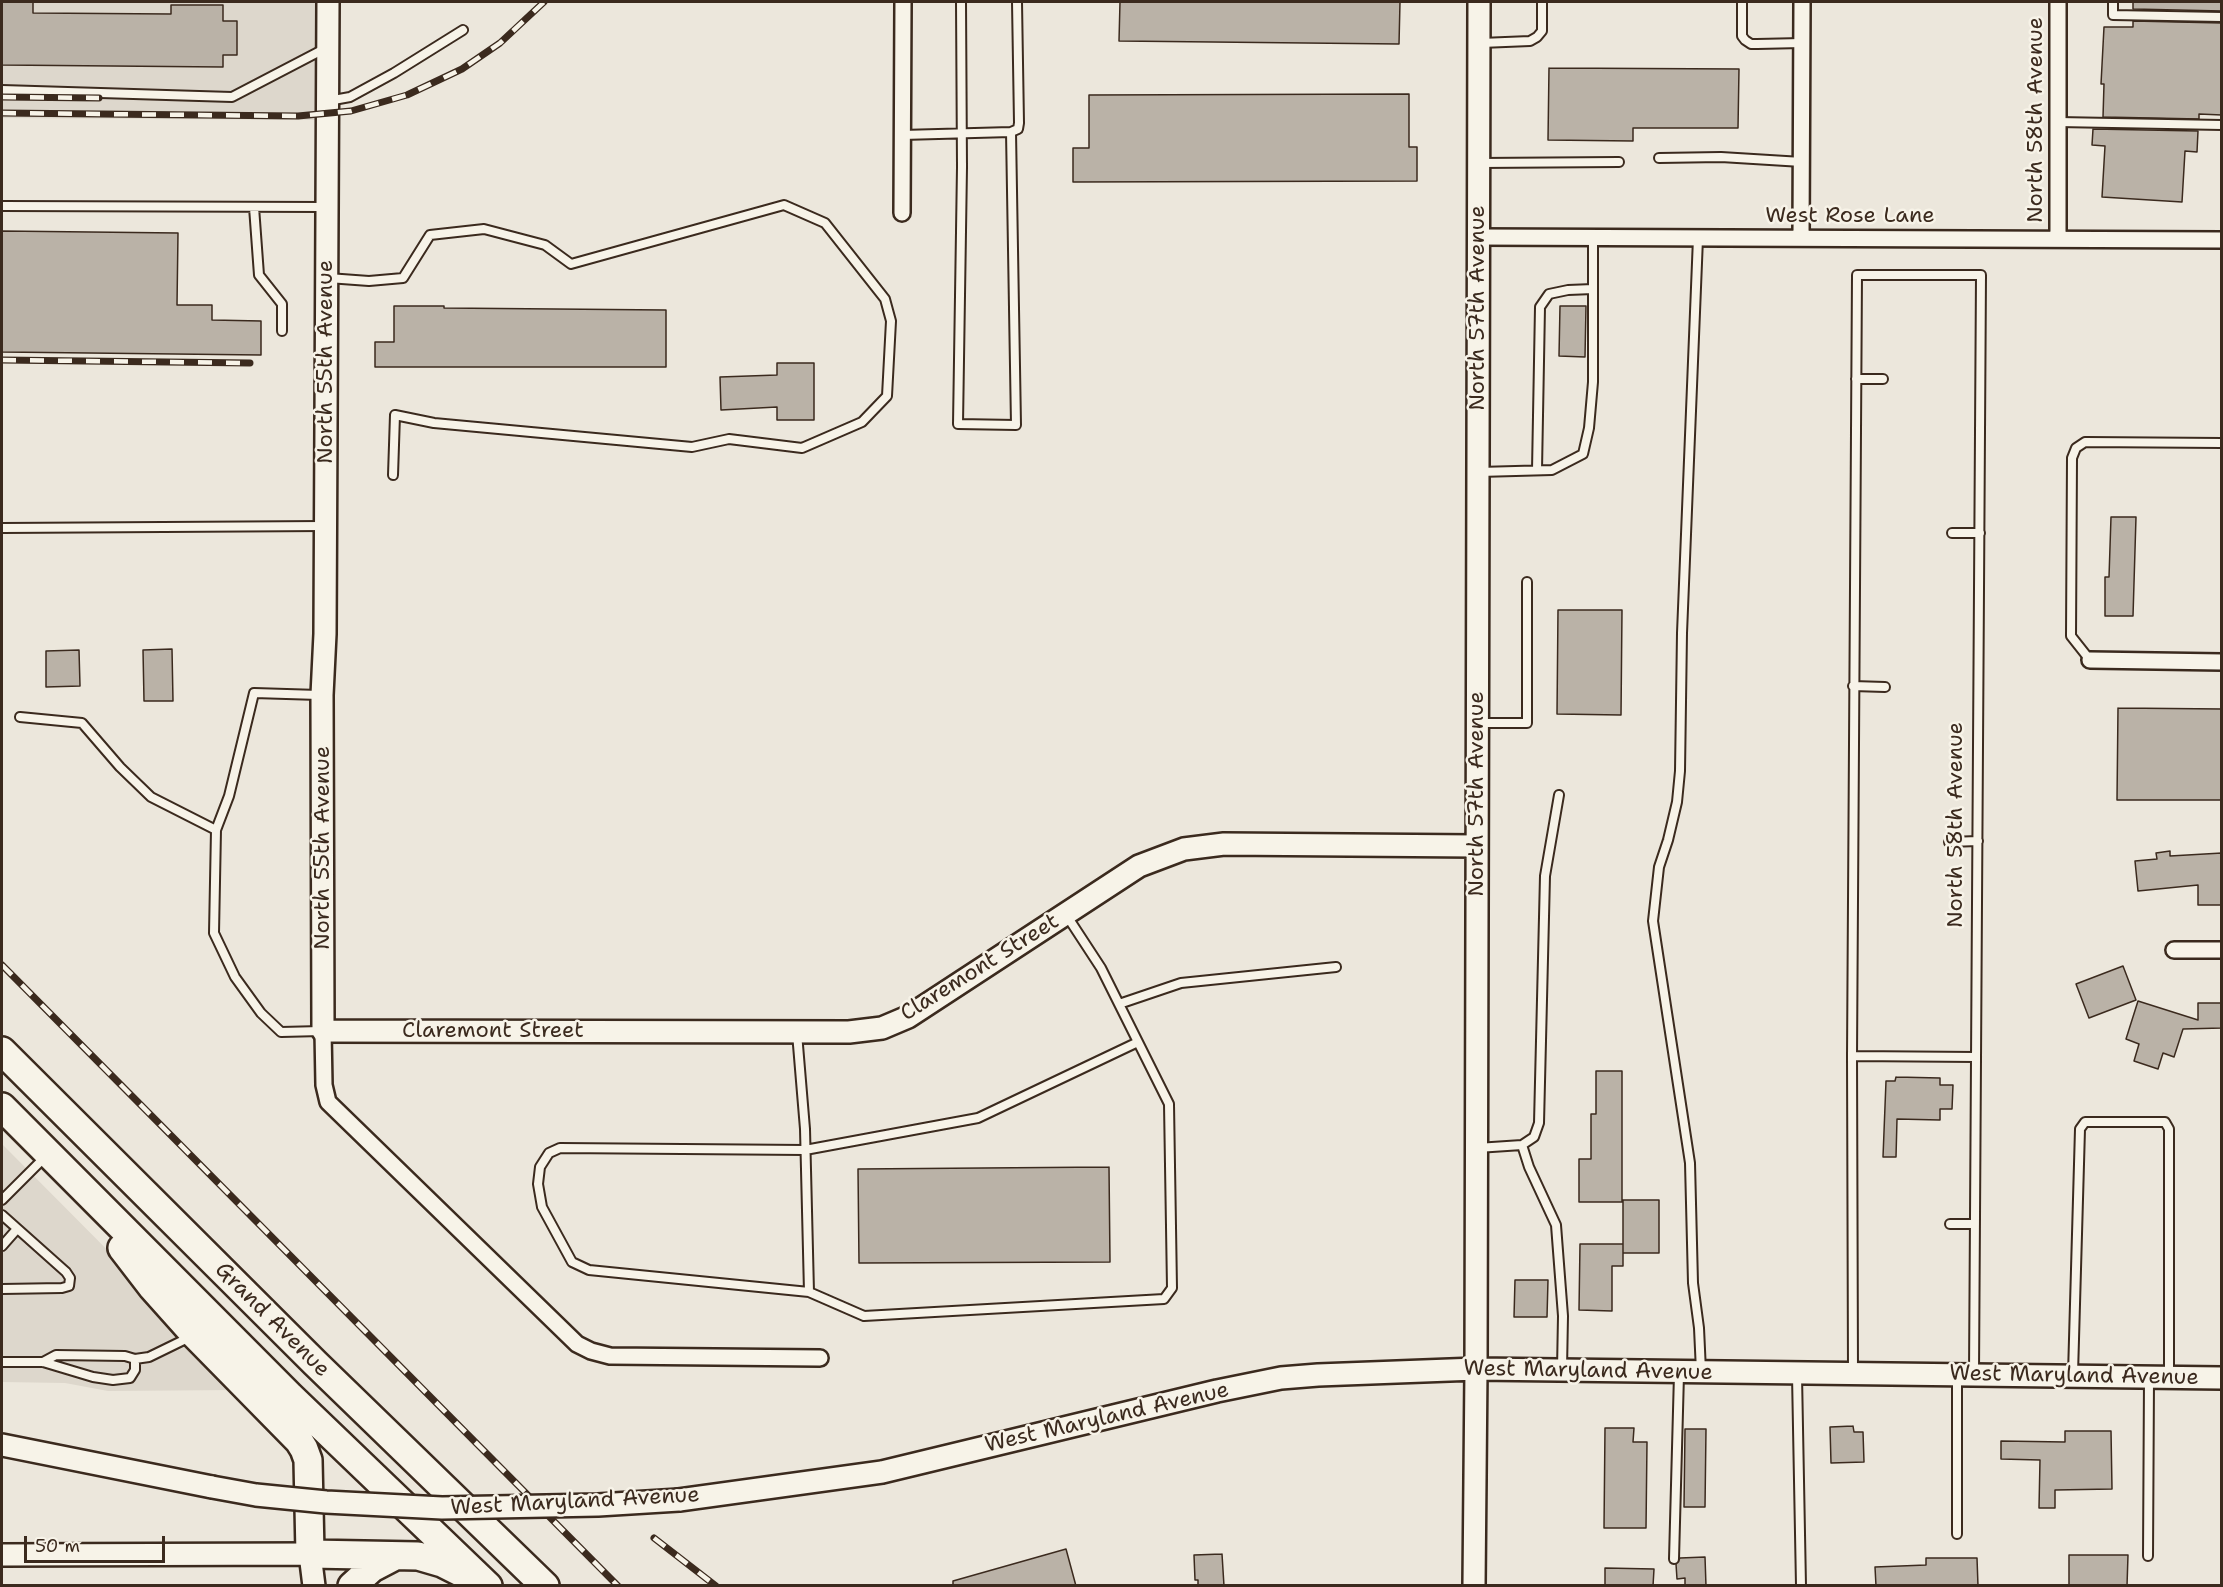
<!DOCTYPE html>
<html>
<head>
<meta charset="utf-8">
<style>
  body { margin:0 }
  #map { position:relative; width:2223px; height:1587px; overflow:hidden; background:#ece7dc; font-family:"Shantell Sans",sans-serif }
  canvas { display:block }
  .frame { position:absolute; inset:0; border:3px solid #3b2a1e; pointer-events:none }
  .scale { position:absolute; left:24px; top:1536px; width:141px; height:27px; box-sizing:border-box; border:3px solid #3b2a1e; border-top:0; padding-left:8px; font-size:18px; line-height:21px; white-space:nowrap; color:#3b2a1e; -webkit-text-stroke:4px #f7f3e8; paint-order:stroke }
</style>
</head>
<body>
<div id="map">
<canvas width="2223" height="1587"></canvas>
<div class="frame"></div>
<div class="scale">50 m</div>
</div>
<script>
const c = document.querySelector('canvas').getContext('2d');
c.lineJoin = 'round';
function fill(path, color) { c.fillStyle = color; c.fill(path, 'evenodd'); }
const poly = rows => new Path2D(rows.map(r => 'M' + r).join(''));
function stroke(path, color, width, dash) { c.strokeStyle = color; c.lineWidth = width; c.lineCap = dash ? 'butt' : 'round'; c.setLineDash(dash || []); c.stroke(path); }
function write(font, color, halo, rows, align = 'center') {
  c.font = font + ' "Shantell Sans",sans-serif'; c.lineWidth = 5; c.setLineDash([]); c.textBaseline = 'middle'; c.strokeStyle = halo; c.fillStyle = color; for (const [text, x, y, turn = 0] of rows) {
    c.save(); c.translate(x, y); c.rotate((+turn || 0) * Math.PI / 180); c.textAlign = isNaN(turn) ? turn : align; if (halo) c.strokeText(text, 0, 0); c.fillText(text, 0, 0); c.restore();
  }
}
const built = poly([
  [2,2,316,2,315,120,2,118],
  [2,1144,163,1306,237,1390,108,1391,65,1383,2,1382]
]);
const building = poly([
  [2,2,33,2,33,13,171,14,171,5,223,5,223,21,237,21,237,55,223,55,223,67,2,65,2,2],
  [1120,2,1400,2,1399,44,1119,41,1120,2],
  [2133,2,2222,2,2222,11,2133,9,2133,2],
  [2133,21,2222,23,2222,115,2199,114,2199,119,2103,117,2104,84,2101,84,2104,27,2133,27,2133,21],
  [1549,68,1739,69,1738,128,1633,128,1633,141,1548,140,1549,68],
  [1409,94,1409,147,1417,147,1417,181,1073,182,1073,148,1089,148,1089,95,1409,94],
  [2093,129,2198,131,2197,152,2185,151,2182,202,2102,197,2105,146,2092,145,2093,129],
  [2,231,178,233,177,305,212,305,212,320,261,321,261,355,2,352,2,231],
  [394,306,444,306,444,308,666,310,666,367,375,367,375,342,394,342,394,306],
  [1560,306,1586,306,1585,357,1559,356,1560,306],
  [777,363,814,363,814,420,777,420,777,407,721,410,720,377,777,375,777,363],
  [2111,517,2136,517,2133,616,2105,616,2105,577,2109,577,2111,517],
  [1558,610,1622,610,1621,715,1557,714,1558,610],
  [172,649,173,701,144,701,143,650,172,649],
  [79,650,80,686,46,687,46,651,79,650],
  [2118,708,2222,709,2222,800,2117,800,2118,708],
  [2170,851,2170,856,2222,853,2222,905,2198,905,2198,885,2138,891,2135,861,2157,859,2156,853,2170,851],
  [2123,966,2136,1000,2089,1018,2076,984,2123,966],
  [2138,1001,2198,1020,2198,1003,2222,1003,2222,1028,2183,1029,2174,1057,2163,1053,2158,1069,2134,1061,2139,1044,2126,1039,2138,1001],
  [1596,1071,1622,1071,1622,1202,1579,1202,1579,1159,1591,1159,1591,1114,1596,1114,1596,1071],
  [1896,1077,1940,1078,1940,1085,1953,1085,1952,1109,1940,1109,1940,1120,1897,1119,1896,1157,1883,1157,1886,1081,1895,1081,1896,1077],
  [1109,1167,1110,1262,859,1263,858,1169,1109,1167],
  [1623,1200,1659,1200,1659,1253,1623,1253,1623,1200],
  [1580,1244,1623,1244,1623,1266,1612,1266,1612,1311,1579,1310,1580,1244],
  [1515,1280,1548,1280,1547,1317,1514,1317,1515,1280],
  [1853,1426,1854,1432,1863,1432,1864,1462,1831,1463,1830,1427,1853,1426],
  [1605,1428,1634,1428,1633,1442,1647,1442,1646,1528,1604,1528,1605,1428],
  [1685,1429,1706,1429,1705,1507,1684,1507,1685,1429],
  [2065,1431,2111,1431,2112,1489,2055,1490,2055,1508,2039,1508,2040,1460,2001,1459,2001,1441,2065,1442,2065,1431],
  [1066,1549,1076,1586,953,1586,953,1581,1066,1549],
  [1222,1554,1224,1586,1198,1586,1198,1580,1195,1580,1194,1555,1222,1554],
  [2069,1555,2128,1555,2127,1586,2069,1586,2069,1555],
  [1705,1557,1706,1586,1685,1586,1685,1578,1677,1579,1676,1564,1680,1558,1705,1557],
  [1926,1558,1977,1558,1978,1586,1876,1586,1875,1567,1926,1565,1926,1558],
  [1605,1568,1654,1569,1653,1586,1605,1586,1605,1568]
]);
const lane = poly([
  [961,2,962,167,958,424,1016,425,1011,132],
  [1742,2,1742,36,1745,40,1751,44,1757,44,1802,43],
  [2113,2,2113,15,2222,17],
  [1481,43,1530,41,1537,37,1542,31,1542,2],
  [2,90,232,97,326,48],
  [328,101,350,97,394,73,463,30],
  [2058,122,2222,125],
  [902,135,1011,132,1018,129,1019,123,1017,2],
  [1659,158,1721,157,1802,162],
  [1480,163,1619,162],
  [2,206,325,207],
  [254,207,259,275,282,304,282,331],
  [1698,238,1682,633,1680,771,1677,802,1668,840,1659,867,1653,921,1690,1163,1693,1283,1699,1328,1701,1371],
  [328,278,369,281,403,278,430,235,484,229,545,245,571,264,784,205,825,223,885,299,891,321,887,396,862,422,802,448,729,439,692,447,434,423,395,415,393,475],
  [1856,379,1883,379],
  [1537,470,1540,307,1549,294,1568,290,1593,289],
  [1479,472,1552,470,1583,454,1589,428,1593,382,1593,238],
  [2,528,324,526],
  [1952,533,1980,533],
  [2090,660,2071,636,2072,458,2076,448,2085,442,2222,443],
  [1853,686,1885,687],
  [319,695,254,693,229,796,216,830,214,933,235,977,261,1013,281,1032,321,1031],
  [20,717,82,723,120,767,151,797,216,830],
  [1478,723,1527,723,1527,582],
  [1949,842,1978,841],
  [1119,1004,1181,983,1336,967],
  [797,1033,805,1129,809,1292,864,1316,1164,1299,1172,1288,1169,1104,1101,968,1067,916],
  [1852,1056,1976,1057],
  [1522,1145,1529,1167,1556,1225,1563,1316,1562,1369],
  [1477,1148,1522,1145,1534,1137,1539,1123,1545,876,1559,795],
  [2,1200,45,1157],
  [2,1215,66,1272,70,1278,69,1286,62,1288,2,1289],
  [1950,1224,1975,1224],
  [2,1246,17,1229],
  [809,1292,589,1270,572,1262,542,1207,538,1184,540,1167,549,1153,560,1148,805,1150,978,1118,1138,1042],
  [135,1359,149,1357,190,1337],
  [2,1362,43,1362,93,1377,113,1380,130,1378,135,1370,135,1359,125,1356,56,1355,43,1362],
  [1853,1372,1852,1056,1857,275,1981,275,1974,1374],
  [2073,1374,2080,1129,2085,1122,2165,1122,2169,1129,2169,1376],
  [1797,1375,1801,1586],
  [1957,1377,1957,1534],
  [2148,1556,2149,1379],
  [1674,1559,1679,1374]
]);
const street = poly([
  [2058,2,2058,239],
  [902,213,903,2],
  [1478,237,2222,240],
  [1801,238,1802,2],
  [2090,660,2222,662],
  [2174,950,2222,950],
  [323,1031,324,1085,328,1102,577,1344,591,1351,610,1356,820,1358]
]);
const secondary = poly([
  [328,2,325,634,322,695,323,1031,849,1032,882,1028,908,1017,1139,866,1184,849,1224,844,1476,846],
  [2,1445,212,1487],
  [679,1500,882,1472,1217,1391,1281,1378,1318,1375,1476,1369,2222,1378],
  [2,1555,310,1554,314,1586],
  [1474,1586,1476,1369,1479,2]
]);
const highway = poly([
  [2,1051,315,1363,545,1586],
  [2,1107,290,1396,488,1586],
  [122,1248,152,1287,194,1334,299,1441,304,1449,308,1460,310,1554,418,1556,442,1563,466,1575],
  [352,1586,372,1568,395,1556]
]);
const rail = poly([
  [2,97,99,98],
  [2,113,298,116,351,111,407,95,462,69,500,43,544,2],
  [2,360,250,363],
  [2,965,618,1586],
  [654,1538,716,1586]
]);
const secondaryBridge = poly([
  [212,1487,256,1495,326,1502,442,1508,598,1505,679,1500]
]);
const streetNames = [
  ["North 58th Avenue",2036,120,-90],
  ["West Rose Lane",1850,216],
  ["North 57th Avenue",1478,308,-90],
  ["North 55th Avenue",326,362,-90],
  ["North 57th Avenue",1477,794,-90],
  ["North 58th Avenue",1956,825,-90],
  ["North 55th Avenue",323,848,-90],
  ["Claremont Street",980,968,-32],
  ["Claremont Street",493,1031],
  ["Grand Avenue",272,1320,45],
  ["West Maryland Avenue",1588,1371,1],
  ["West Maryland Avenue",2074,1376,1],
  ["West Maryland Avenue",1107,1418,-13],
  ["West Maryland Avenue",575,1502,-3]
];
fill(built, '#ddd7cc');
fill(building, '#bab2a7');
stroke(building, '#3b2a1e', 1.5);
stroke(lane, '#3b2a1e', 12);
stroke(street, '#3b2a1e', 20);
stroke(secondary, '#3b2a1e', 26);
stroke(highway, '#3b2a1e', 32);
stroke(lane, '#f7f3e8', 8);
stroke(street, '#f7f3e8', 15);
stroke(secondary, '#f7f3e8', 21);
stroke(highway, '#f7f3e8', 27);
stroke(rail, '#3b2a1e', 7);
stroke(rail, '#f7f3e8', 4.5, [14]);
stroke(secondaryBridge, '#3b2a1e', 26, []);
stroke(secondaryBridge, '#f7f3e8', 21);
write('22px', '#3b2a1e', '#f7f3e8', streetNames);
</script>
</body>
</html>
